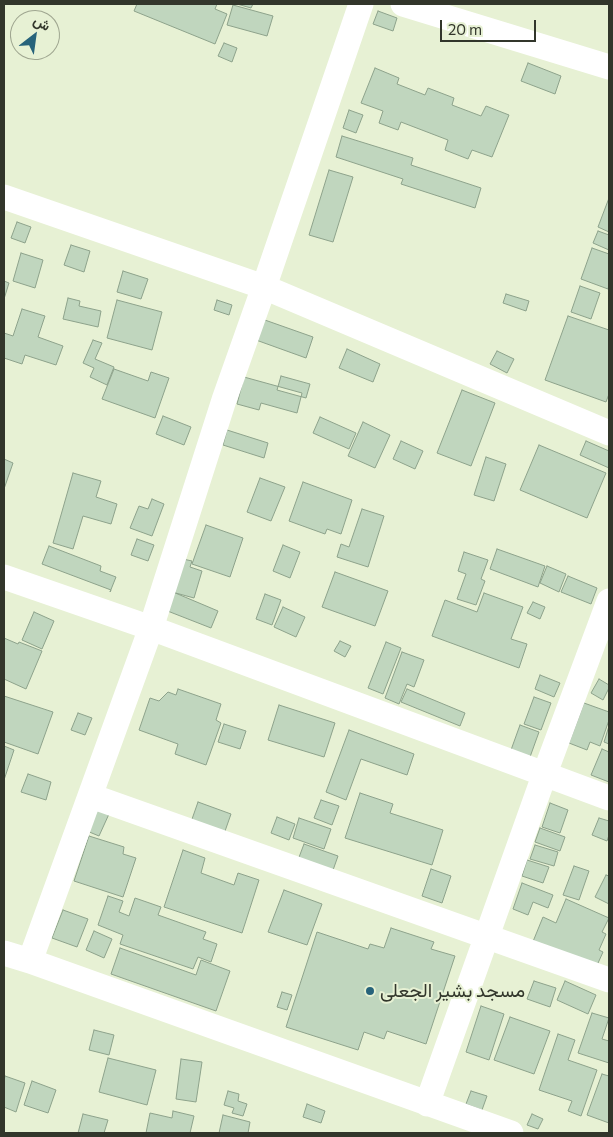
<!DOCTYPE html>
<html>
<head>
<meta charset="utf-8">
<style>
  body { margin:0 }
  #map { position:relative; width:613px; height:1137px; overflow:hidden; background:#e7f1d4; font-family:Commissioner,Vazirmatn,sans-serif }
  canvas { display:block }
  .frame { position:absolute; inset:0; border:5px solid #32362b; pointer-events:none }
  .north { position:absolute; left:10px; top:10px; width:50px; height:50px; box-sizing:border-box; background:#e7f1d4; border:1px solid #9fa690; border-radius:50%; rotate:30deg; font-size:14px; font-weight:700; line-height:20px; text-align:center; color:#32362b }
  .north::after { content:''; display:block; margin:auto; width:18px; height:22px; background:#27637b; clip-path:polygon(50% 0,100% 100%,50% 72%,0 100%) }
  .scale { position:absolute; left:440px; top:20px; width:96px; height:22px; box-sizing:border-box; border:2px solid #32362b; border-top:0; padding-left:6px; font-size:15px; line-height:18px; white-space:nowrap; color:#32362b; -webkit-text-stroke:4px #e7f1d4; paint-order:stroke }
</style>
</head>
<body>
<div id="map">
<canvas width="613" height="1137"></canvas>
<div class="frame"></div>
<div class="north">ش</div>
<div class="scale">20 m</div>
</div>
<script>
const c = document.querySelector('canvas').getContext('2d');
c.lineJoin = 'round';
function fill(path, color) { c.fillStyle = color; c.fill(path, 'evenodd'); }
const poly = rows => new Path2D(rows.map(r => 'M' + r).join(''));
function stroke(path, color, width, dash) { c.strokeStyle = color; c.lineWidth = width; c.lineCap = dash ? 'butt' : 'round'; c.setLineDash(dash || []); c.stroke(path); }
function write(font, color, halo, rows, align = 'center') {
  c.font = font + ' Commissioner,Vazirmatn,sans-serif'; c.lineWidth = 4; c.setLineDash([]); c.textBaseline = 'middle'; c.strokeStyle = halo; c.fillStyle = color; for (const [text, x, y, turn = 0] of rows) {
    c.save(); c.translate(x, y); c.rotate((+turn || 0) * Math.PI / 180); c.textAlign = isNaN(turn) ? turn : align; if (halo) c.strokeText(text, 0, 0); c.fillText(text, 0, 0); c.restore();
  }
}
const building = poly([
  [137,4,217,4,215,9,227,14,215,44,134,11,137,4],
  [237,4,253,4,251,8,237,4],
  [233,5,273,16,267,36,227,25,233,5],
  [378,11,397,18,393,31,373,24,378,11],
  [224,43,237,48,232,62,218,56,224,43],
  [528,63,561,76,555,94,521,81,528,63],
  [375,68,399,78,397,84,425,95,428,88,454,98,452,105,481,116,486,106,509,115,492,157,472,150,468,159,445,150,448,140,401,122,398,130,379,123,383,111,361,103,375,68],
  [349,110,363,115,356,133,343,128,349,110],
  [342,136,413,158,411,165,481,188,475,208,401,184,403,179,336,157,342,136],
  [329,170,353,177,333,242,309,235,329,170],
  [609,198,609,232,598,227,609,198],
  [17,222,31,227,25,243,11,238,17,222],
  [598,231,609,235,609,250,593,243,598,231],
  [71,245,90,251,84,272,64,265,71,245],
  [592,248,609,254,609,285,608,289,581,279,592,248],
  [21,253,43,260,35,288,13,281,21,253],
  [123,271,148,279,141,299,117,292,123,271],
  [4,281,9,283,4,299,4,281],
  [580,286,600,293,591,319,571,312,580,286],
  [506,294,529,301,526,311,503,303,506,294],
  [68,298,80,301,79,306,101,311,98,327,63,319,68,298],
  [117,300,162,312,152,350,107,338,117,300],
  [217,300,232,305,229,315,214,310,217,300],
  [22,309,45,316,38,337,63,346,56,365,25,355,22,364,4,358,4,333,13,336,22,309],
  [568,316,609,330,609,394,606,402,545,380,568,316],
  [262,319,313,337,306,358,256,340,262,319],
  [93,340,102,343,95,359,114,367,107,385,90,377,94,368,83,363,93,340],
  [347,349,380,364,373,382,339,368,347,349],
  [497,351,514,359,507,373,490,364,497,351],
  [114,369,148,381,151,372,169,378,155,418,102,399,114,369],
  [281,376,310,384,306,398,277,390,281,376],
  [244,377,302,393,297,413,261,403,259,410,237,404,244,377],
  [462,390,495,403,471,466,437,453,462,390],
  [163,416,191,427,184,445,156,434,163,416],
  [320,417,356,433,349,449,313,433,320,417],
  [363,422,390,435,375,468,348,456,363,422],
  [227,430,268,443,264,458,223,445,227,430],
  [401,441,423,451,415,469,393,459,401,441],
  [586,441,609,451,609,468,580,455,586,441],
  [539,445,606,473,587,518,520,490,539,445],
  [486,457,506,464,494,501,474,495,486,457],
  [4,459,13,463,4,489,4,459],
  [73,473,101,481,96,497,117,504,111,524,83,516,73,549,53,543,73,473],
  [260,478,285,487,271,521,247,512,260,478],
  [303,482,352,500,341,534,327,529,325,534,289,521,303,482],
  [152,499,164,504,152,536,130,528,139,506,148,509,152,499],
  [362,509,384,516,368,567,337,557,341,544,349,547,362,509],
  [206,525,243,538,230,577,192,564,206,525],
  [137,539,154,545,148,561,131,555,137,539],
  [283,545,300,552,290,578,273,571,283,545],
  [49,546,101,566,100,571,116,577,110,592,111,590,42,564,49,546],
  [497,549,545,566,538,587,490,569,497,549],
  [464,552,488,560,481,579,485,581,476,605,457,599,466,574,458,571,464,552],
  [183,559,192,561,190,567,202,571,194,598,172,592,183,559],
  [547,566,566,574,559,592,540,583,547,566],
  [335,572,388,591,375,626,322,607,335,572],
  [568,576,597,588,591,604,561,592,568,576],
  [173,592,218,611,211,628,165,610,173,592],
  [484,593,523,607,511,639,527,644,519,668,432,636,445,600,477,612,484,593],
  [265,594,281,600,272,625,256,619,265,594],
  [533,602,545,607,540,619,527,613,533,602],
  [283,607,305,617,296,637,274,627,283,607],
  [34,612,54,621,42,649,22,640,34,612],
  [4,638,18,644,19,642,42,651,26,689,4,679,4,638],
  [340,641,351,646,345,657,334,651,340,641],
  [386,642,401,648,383,694,368,688,386,642],
  [402,652,424,660,414,687,407,684,399,704,385,698,402,652],
  [540,675,560,683,554,697,535,689,540,675],
  [599,679,609,685,609,688,603,700,591,693,599,679],
  [178,689,221,704,216,720,221,723,206,765,175,754,178,744,139,730,150,698,159,701,168,692,176,695,178,689],
  [407,689,465,713,460,726,401,702,407,689],
  [4,696,53,712,38,754,4,742,4,696],
  [534,697,551,703,541,730,524,724,534,697],
  [584,703,609,712,609,720,600,746,590,742,587,750,569,743,584,703],
  [279,705,335,723,324,757,268,740,279,705],
  [78,713,92,718,85,735,71,730,78,713],
  [224,724,246,731,240,749,218,742,224,724],
  [520,725,539,732,530,757,511,750,520,725],
  [609,726,609,744,604,742,609,726],
  [349,730,414,754,407,775,361,759,346,800,326,792,349,730],
  [4,746,14,750,4,780,4,746],
  [602,749,609,752,609,782,591,775,602,749],
  [28,774,51,782,46,800,21,792,28,774],
  [360,793,393,804,390,813,443,830,432,865,345,838,360,793],
  [321,800,339,806,332,825,314,818,321,800],
  [198,802,231,814,224,834,191,822,198,802],
  [550,803,568,810,560,833,542,827,550,803],
  [97,808,109,814,99,836,87,831,97,808],
  [277,817,295,824,289,840,271,833,277,817],
  [299,818,331,829,324,849,293,838,299,818],
  [599,818,609,821,609,835,607,841,592,835,599,818],
  [540,828,565,837,560,851,535,842,540,828],
  [89,836,124,847,123,854,136,858,123,897,74,881,89,836],
  [304,844,338,856,332,873,298,860,304,844],
  [535,845,558,852,554,866,530,859,535,845],
  [183,850,205,858,201,873,234,885,238,873,259,880,242,933,164,907,183,850],
  [527,860,549,867,543,883,522,876,527,860],
  [574,866,589,871,579,900,563,895,574,866],
  [431,869,451,876,442,903,422,896,431,869],
  [606,875,609,876,609,904,595,897,606,875],
  [522,883,553,895,548,908,533,902,528,915,513,909,522,883],
  [284,890,322,904,307,945,268,932,284,890],
  [108,896,123,901,119,912,129,916,135,898,161,907,158,915,206,932,203,939,217,944,211,962,198,957,193,969,120,944,123,935,98,925,108,896],
  [566,899,609,918,602,932,606,934,599,950,603,952,594,972,532,944,543,917,556,923,566,899],
  [63,910,88,919,77,947,52,938,63,910],
  [391,928,434,942,431,949,455,956,426,1044,387,1031,384,1039,364,1032,358,1050,286,1027,317,932,368,949,370,944,384,948,391,928],
  [94,931,112,939,104,958,86,950,94,931],
  [120,948,196,975,201,960,230,971,216,1011,111,974,120,948],
  [534,981,556,988,550,1007,527,999,534,981],
  [565,981,596,995,588,1014,557,1000,565,981],
  [282,992,292,995,287,1010,277,1007,282,992],
  [481,1006,504,1014,489,1060,466,1052,481,1006],
  [592,1013,609,1018,602,1039,609,1041,609,1063,578,1053,592,1013],
  [510,1017,550,1031,534,1074,494,1060,510,1017],
  [94,1030,114,1035,109,1055,89,1050,94,1030],
  [558,1034,575,1040,568,1060,597,1070,581,1116,568,1111,572,1101,539,1090,558,1034],
  [108,1058,156,1070,147,1105,99,1092,108,1058],
  [181,1059,202,1062,196,1102,176,1099,181,1059],
  [602,1074,609,1076,609,1123,587,1115,602,1074],
  [5,1076,25,1083,16,1112,4,1107,4,1081,5,1076],
  [32,1081,56,1090,48,1113,24,1105,32,1081],
  [228,1091,239,1094,238,1101,247,1104,243,1116,232,1113,234,1108,224,1105,228,1091],
  [471,1091,487,1096,482,1110,466,1104,471,1091],
  [307,1104,325,1111,321,1123,303,1117,307,1104],
  [173,1111,194,1116,190,1133,146,1133,150,1113,172,1118,173,1111],
  [83,1114,108,1120,104,1133,78,1133,83,1114],
  [532,1114,543,1119,538,1129,527,1125,532,1114],
  [223,1115,250,1122,248,1133,219,1133,223,1115]
]);
const street = poly([
  [403,4,609,67],
  [4,197,264,287,609,433],
  [4,577,151,628,609,798],
  [91,796,609,980],
  [4,953,30,961,511,1133],
  [30,961,151,628,224,400,264,287,361,4],
  [427,1104,545,773,609,601]
]);
const markers = [
  [370,991,5,"#27637b"]
];
const poiNames = [
  ["مسجد بشير الجعلى",380,991]
];
fill(building, '#c0d6be');
stroke(building, '#8da28b', 1);
stroke(street, '#fff', 25);
for (const [x, y, r, color] of markers) { const dot = new Path2D(); dot.arc(x, y, r, 0, 2 * Math.PI); c.fillStyle = color; c.fill(dot); stroke(dot, '#e7f1d4', 2); }
write('19px', '#32362b', '#e7f1d4', poiNames, 'left');
</script>
</body>
</html>
